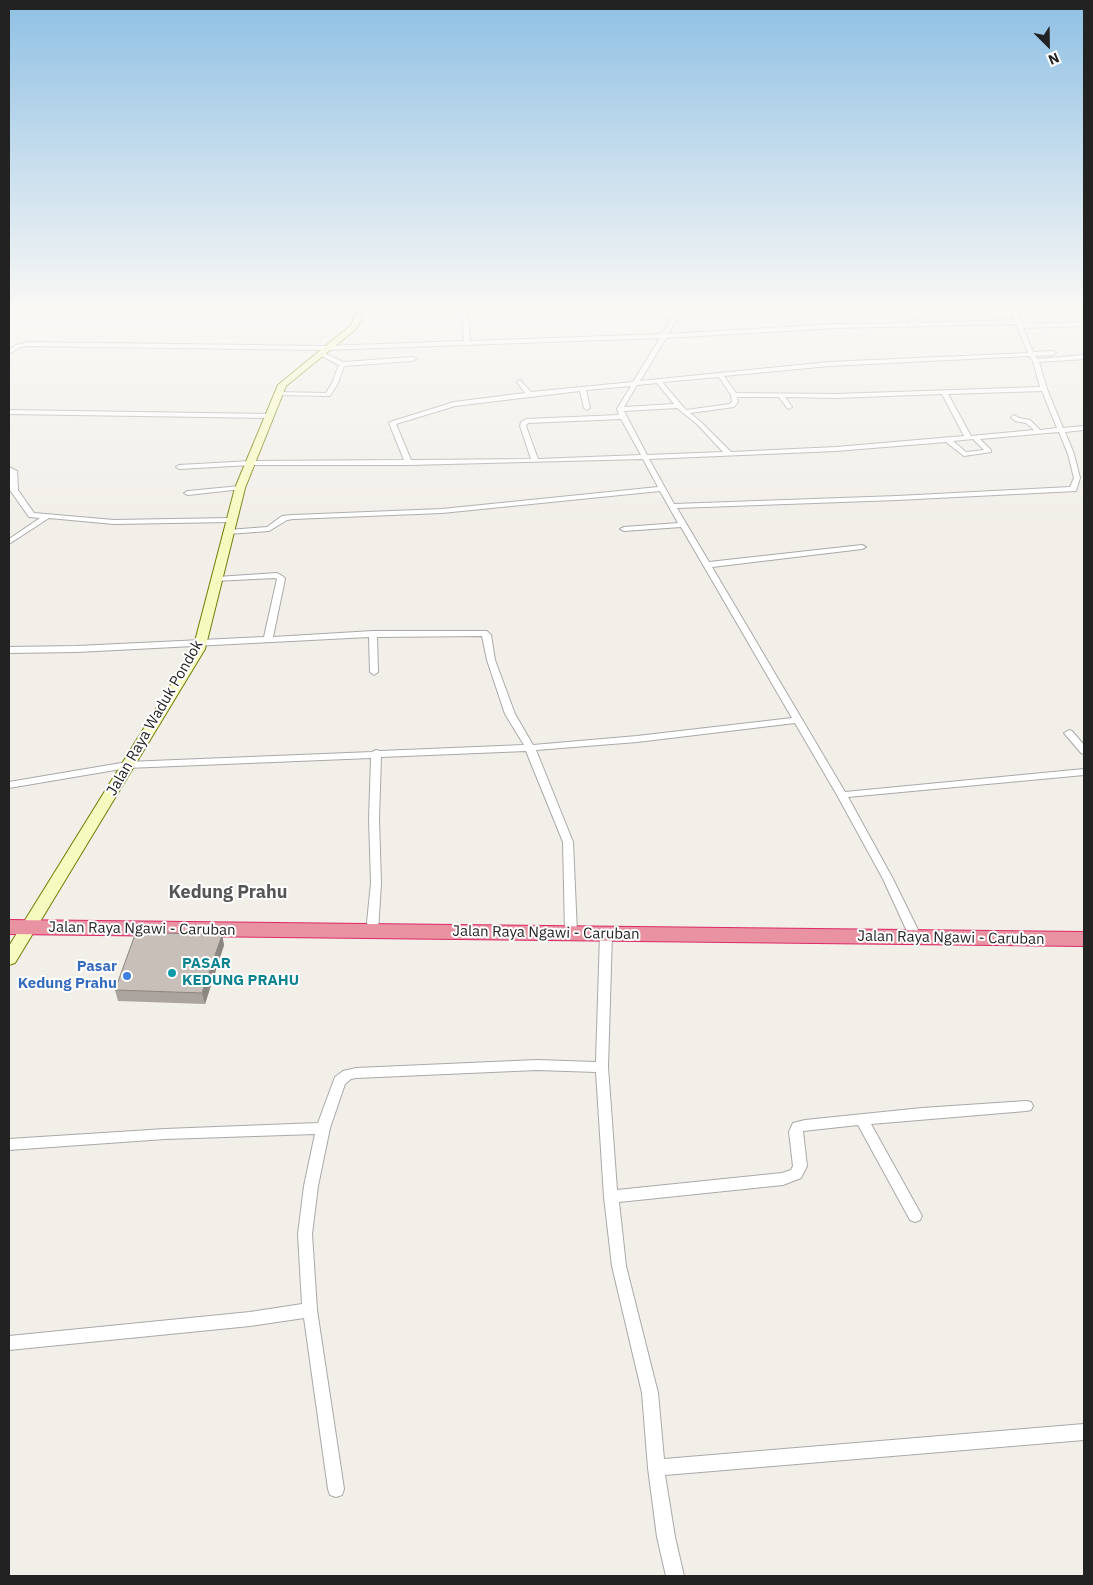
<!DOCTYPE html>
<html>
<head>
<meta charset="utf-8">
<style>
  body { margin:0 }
  #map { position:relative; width:1093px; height:1585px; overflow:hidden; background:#f2efe9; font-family:"IBM Plex Sans",sans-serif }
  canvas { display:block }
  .frame { position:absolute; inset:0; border:10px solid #222; pointer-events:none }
  .north { position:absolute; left:1023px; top:20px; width:50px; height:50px; -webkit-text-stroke:4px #fff; paint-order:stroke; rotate:157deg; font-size:14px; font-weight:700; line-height:20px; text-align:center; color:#222 }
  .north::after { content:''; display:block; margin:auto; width:18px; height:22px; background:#222; clip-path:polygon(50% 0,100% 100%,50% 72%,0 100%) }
</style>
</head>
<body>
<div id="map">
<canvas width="1093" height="1585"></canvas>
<div class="frame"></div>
<div class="north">N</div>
</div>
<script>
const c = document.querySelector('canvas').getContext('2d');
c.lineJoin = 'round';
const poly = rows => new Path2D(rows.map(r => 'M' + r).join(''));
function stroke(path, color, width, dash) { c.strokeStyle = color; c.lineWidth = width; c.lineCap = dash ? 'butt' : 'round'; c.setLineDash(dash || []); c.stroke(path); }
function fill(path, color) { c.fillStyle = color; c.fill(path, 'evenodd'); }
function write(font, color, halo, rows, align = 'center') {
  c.font = font + ' "IBM Plex Sans",sans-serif'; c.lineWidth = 4; c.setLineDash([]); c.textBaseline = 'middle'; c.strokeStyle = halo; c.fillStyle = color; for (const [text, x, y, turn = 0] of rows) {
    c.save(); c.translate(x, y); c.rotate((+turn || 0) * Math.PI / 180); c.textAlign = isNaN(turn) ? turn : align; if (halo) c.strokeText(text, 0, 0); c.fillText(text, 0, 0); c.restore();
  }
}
const street = poly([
  [465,307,472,307,468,311,470,341,662,334,679,307,684,307,668,334,836,324,911,323,900,312,903,310,918,323,1015,320,1010,307,1015,307,1022,324,1084,322,1084,326,1023,328,1033,352,1053,351,1056,353,1053,355,1035,356,1038,359,1084,355,1084,359,1039,362,1047,389,1063,428,1084,426,1084,430,1065,432,1074,454,1080,478,1076,491,897,500,677,508,709,562,862,545,866,547,862,549,712,567,845,792,1084,769,1084,775,848,797,893,879,922,938,920,941,912,941,910,938,883,879,837,795,795,723,637,742,536,750,573,842,577,933,575,936,571,937,567,936,565,933,563,842,526,751,381,757,379,819,381,883,378,932,376,935,372,936,368,935,366,932,371,883,369,819,371,758,127,768,9,788,9,782,127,762,372,752,376,750,380,751,524,745,505,714,487,660,482,636,377,637,378,672,374,675,370,672,369,637,77,652,9,653,9,647,77,646,264,637,277,579,275,578,214,581,213,579,217,577,277,573,284,577,285,579,273,637,373,631,487,631,491,635,495,660,515,714,533,745,637,736,792,718,681,527,624,531,620,529,624,527,678,523,660,491,442,513,293,519,287,520,269,531,228,534,224,532,228,530,267,527,282,516,293,515,442,509,658,487,643,459,409,465,251,465,179,469,176,467,179,465,251,461,404,460,389,423,390,422,454,402,525,393,517,382,520,380,531,392,633,382,660,338,325,350,28,346,20,347,9,354,9,350,16,345,28,342,325,346,464,341,462,310,465,307],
  [1016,324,1028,353,829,362,640,381,666,338,836,328,1016,324],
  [1029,356,1033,361,1040,387,836,394,736,393,724,376,829,366,1029,356],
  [719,377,731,395,732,402,730,404,686,410,662,382,719,377],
  [657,383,674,404,624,407,637,385,657,383],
  [631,386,617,409,619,415,526,419,521,422,520,426,531,459,411,460,396,424,455,406,580,391,584,408,587,410,590,408,586,390,631,386],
  [1042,391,1057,428,1040,430,1030,420,1019,418,1014,415,1011,417,1015,421,1026,423,1034,430,971,436,948,394,1042,391],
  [942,394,964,436,836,447,731,452,701,422,690,413,734,407,738,402,737,397,779,397,787,408,789,409,792,407,785,397,836,398,942,394],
  [677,408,697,424,723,452,647,455,624,411,677,408],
  [621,419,641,455,538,459,526,426,528,423,621,419],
  [1059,432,1068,454,1074,478,1070,487,897,496,674,504,649,459,836,451,946,442,964,456,991,452,991,450,980,439,1059,432],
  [973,439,984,450,966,452,953,441,973,439],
  [320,351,343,362,413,357,416,359,413,361,344,366,338,383,330,396,275,395,275,393,277,392,326,393,332,383,339,365,318,354,318,352,320,351],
  [9,410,269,414,272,416,269,418,9,414,9,410],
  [9,467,17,471,18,490,34,513,114,520,231,518,235,520,231,522,114,524,49,518,9,544,9,539,40,518,29,517,10,490,9,467],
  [240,486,242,487,242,489,188,495,184,493,188,491,240,486],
  [1069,730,1072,731,1084,745,1084,754,1081,753,1064,733,1069,730],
  [606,930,610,931,612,934,608,1067,617,1190,782,1173,791,1170,793,1166,789,1132,791,1127,793,1123,805,1120,922,1108,1026,1101,1031,1102,1033,1106,1031,1110,1026,1111,871,1124,922,1216,920,1220,915,1222,910,1220,858,1125,803,1131,807,1166,801,1178,783,1185,619,1202,626,1266,658,1393,664,1459,1084,1424,1084,1440,665,1475,675,1537,684,1576,666,1576,657,1537,648,1468,642,1393,612,1266,604,1197,596,1072,537,1070,356,1078,351,1079,345,1084,330,1128,318,1186,312,1234,317,1310,344,1489,342,1495,336,1497,330,1495,328,1489,304,1318,250,1326,9,1350,9,1336,250,1312,302,1304,298,1234,304,1186,315,1134,165,1139,9,1150,9,1139,165,1129,318,1123,335,1077,343,1071,356,1068,537,1060,596,1062,600,934,602,931,606,930]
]);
const secondary = poly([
  [360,307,367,307,356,329,286,386,245,488,205,649,15,963,9,965,9,946,193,649,235,488,278,385,350,326,360,307]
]);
const highway = poly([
  [9,920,1084,932,1084,946,9,934,9,920]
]);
const wall = poly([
  [222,935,224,945,205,1004,118,1001,115,990]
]);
const shadedWall = poly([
  [222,935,224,945,205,1004,202,993]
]);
const building = poly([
  [136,932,222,935,202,993,115,990,136,932]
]);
const markers = [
  [172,973,5,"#0f9aa8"],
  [127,976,5,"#3f7fe0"]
];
const streetNames = [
  ["Jalan Raya Waduk Pondok",155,718,-60],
  ["Jalan Raya Ngawi - Caruban",142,929,1],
  ["Jalan Raya Ngawi - Caruban",546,933,1],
  ["Jalan Raya Ngawi - Caruban",951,938,1]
];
const cultureNames = [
  ["PASAR",182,964],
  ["KEDUNG PRAHU",182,981]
];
const shopNames = [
  ["Pasar",117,967],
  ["Kedung Prahu",117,984]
];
const quarterNames = [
  ["Kedung Prahu",228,893]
];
stroke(street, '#a9a9a9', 2);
stroke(secondary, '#707d05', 2);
stroke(highway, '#dc2a67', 2);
fill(street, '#fff');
fill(secondary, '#f7fabf');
fill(highway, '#e892a2');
fill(wall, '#aba49e');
fill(shadedWall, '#8b8681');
fill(building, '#c7bfb8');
stroke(building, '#8b8681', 1);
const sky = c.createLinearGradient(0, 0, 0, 529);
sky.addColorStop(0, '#8fc0e4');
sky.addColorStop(0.58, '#f9f8f5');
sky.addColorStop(1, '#f9f8f500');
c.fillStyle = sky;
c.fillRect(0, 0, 1093, 529);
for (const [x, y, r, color] of markers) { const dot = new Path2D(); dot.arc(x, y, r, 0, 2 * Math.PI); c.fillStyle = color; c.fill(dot); stroke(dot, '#fff', 2); }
write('15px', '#222', '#fff', streetNames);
write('bold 15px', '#0d838f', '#fff', cultureNames, 'left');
write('bold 15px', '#366cbe', '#fff', shopNames, 'right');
write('bold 18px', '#555', '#fff', quarterNames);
</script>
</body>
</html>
